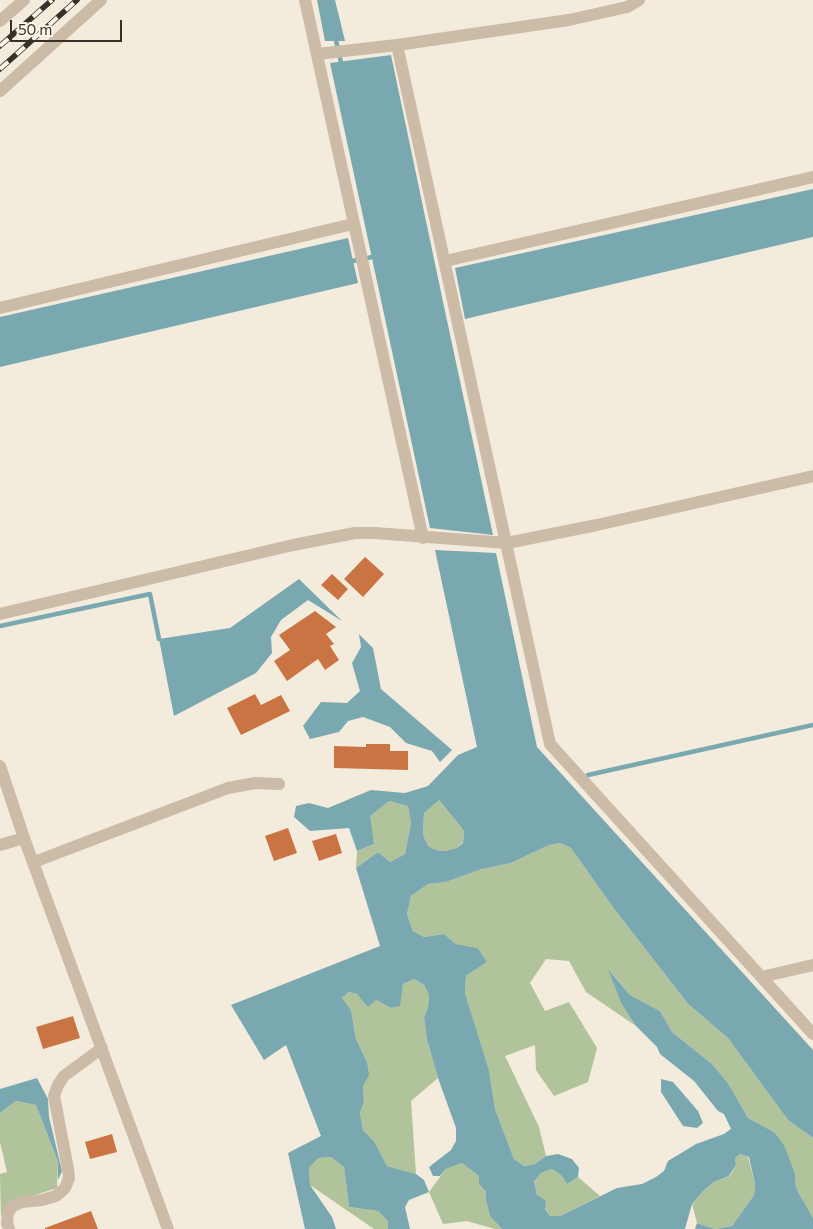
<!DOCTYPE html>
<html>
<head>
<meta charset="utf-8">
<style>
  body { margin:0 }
  #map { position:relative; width:813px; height:1229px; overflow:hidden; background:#f3ebdc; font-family:Commissioner,sans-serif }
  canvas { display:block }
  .scale { position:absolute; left:10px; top:20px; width:112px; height:22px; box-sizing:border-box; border:2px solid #382f28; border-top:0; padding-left:6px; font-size:15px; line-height:18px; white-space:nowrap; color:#382f28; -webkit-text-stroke:4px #faf4e9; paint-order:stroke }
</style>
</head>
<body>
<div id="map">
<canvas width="813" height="1229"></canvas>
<div class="scale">50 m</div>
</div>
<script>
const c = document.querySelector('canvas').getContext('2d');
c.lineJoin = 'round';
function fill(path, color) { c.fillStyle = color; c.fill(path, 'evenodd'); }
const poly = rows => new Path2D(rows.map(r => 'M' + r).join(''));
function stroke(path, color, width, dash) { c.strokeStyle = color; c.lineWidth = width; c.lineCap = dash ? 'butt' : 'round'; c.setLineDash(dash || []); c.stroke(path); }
const green = poly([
  [438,799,464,831,463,842,457,848,445,851,436,850,428,846,423,835,424,813],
  [389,801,408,806,411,823,405,854,390,862,378,852,356,868,357,851,374,844,369,816],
  [560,843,571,848,612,906,688,1004,728,1038,788,1120,813,1138,813,1218,796,1188,795,1174,774,1132,748,1118,728,1083,712,1064,672,1032,660,1011,630,995,610,971,622,1005,636,1026,586,992,569,961,546,959,530,983,545,1011,569,1002,597,1048,588,1082,554,1096,536,1070,535,1045,505,1056,539,1127,546,1156,535,1164,524,1166,514,1159,495,1109,489,1070,465,993,466,976,487,962,478,948,456,944,444,934,424,937,413,931,407,914,411,896,428,884,446,882,482,869,511,863,549,845],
  [414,979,424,985,429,995,428,1007,424,1018,427,1040,438,1078,411,1101,416,1174,387,1166,374,1141,363,1130,360,1113,364,1102,363,1086,367,1062,356,1039,351,1010,342,998,349,992,357,994,365,1001,376,1000,391,1008,399,1006,403,984],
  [16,1101,36,1105,58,1162,57,1188,13,1202,1,1216,0,1174,7,1172,0,1142,0,1113],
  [740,1154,748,1157,755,1184,754,1195,732,1226,715,1229,697,1223,692,1204,703,1191,714,1182,730,1176,736,1165,735,1158],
  [331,1157,344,1167,349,1207,378,1211,388,1221,388,1229,374,1229,310,1185,309,1168,317,1158],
  [462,1163,479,1176,479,1184,486,1192,486,1201,490,1216,502,1229,495,1229,467,1221,443,1224,429,1192,446,1169],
  [552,1169,561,1175,567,1184,578,1177,600,1196,560,1216,550,1216,537,1195,534,1180,541,1173]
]);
const water = poly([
  [317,0,335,0,345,41,325,41],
  [391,55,442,297,493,535,430,528,330,63],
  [813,189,813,237,465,319,455,268],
  [348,238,358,283,0,367,0,317],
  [435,550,496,553,537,747,813,1050,813,1138,788,1120,728,1038,688,1004,612,906,571,848,560,843,549,845,511,863,482,869,446,882,428,884,411,896,407,914,413,931,424,937,444,934,456,944,478,948,487,962,466,976,465,993,489,1070,495,1109,514,1159,524,1166,535,1164,546,1156,558,1154,572,1159,579,1168,578,1177,567,1184,561,1175,552,1169,541,1173,534,1181,537,1195,546,1201,545,1209,550,1216,560,1216,617,1188,642,1184,656,1177,664,1171,668,1161,696,1144,724,1134,731,1129,724,1114,718,1111,694,1081,660,1054,657,1047,636,1026,622,1005,608,969,630,995,660,1011,672,1032,712,1064,728,1083,748,1118,774,1132,784,1145,795,1174,796,1188,813,1218,813,1229,695,1229,697,1223,715,1229,732,1226,754,1195,755,1184,749,1157,740,1154,735,1158,736,1165,729,1176,714,1182,703,1191,692,1204,685,1229,502,1229,490,1216,486,1201,486,1192,479,1184,479,1176,462,1163,446,1169,440,1176,433,1176,429,1167,451,1150,456,1141,456,1128,438,1078,427,1040,424,1018,428,1007,429,995,424,985,414,979,403,984,400,1006,391,1008,376,1000,368,1007,357,994,349,992,342,998,351,1010,356,1039,367,1062,369,1075,363,1086,364,1102,360,1113,363,1130,374,1141,387,1166,416,1174,424,1180,429,1192,409,1200,405,1207,410,1229,388,1229,388,1221,378,1211,349,1207,344,1167,331,1157,318,1158,309,1168,310,1185,332,1217,336,1229,305,1229,288,1153,321,1136,286,1045,264,1060,231,1005,380,946,356,868,378,852,390,862,405,854,411,823,408,806,389,801,370,816,374,844,357,851,349,828,310,831,294,817,296,806,309,803,328,808,371,790,405,793,428,786,458,755,477,747],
  [439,800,464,831,463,843,457,848,445,851,436,850,428,846,423,835,424,813],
  [299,579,342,621,308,600,281,620,271,637,272,653,256,673,174,716,159,639,230,628],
  [359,634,373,648,381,689,452,750,440,762,432,751,406,743,390,727,363,717,348,721,339,732,310,739,303,726,321,702,347,703,360,691,352,663,361,647],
  [37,1078,48,1099,49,1117,62,1171,58,1180,58,1162,36,1105,16,1101,0,1113,0,1089],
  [661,1079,673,1082,698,1111,703,1123,697,1128,683,1126,661,1092]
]);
const stream = poly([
  [335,36,342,67],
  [348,262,377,256],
  [0,626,150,594,159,639],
  [588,775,813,725]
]);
const building = poly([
  [365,557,384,574,363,597,344,579],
  [332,574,348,589,338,600,321,585],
  [315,611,336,627,326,634,334,644,330,646,339,660,325,670,318,659,287,681,274,661,290,650,279,635],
  [255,694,261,705,281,695,290,711,241,735,227,708],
  [366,744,390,744,390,751,408,751,408,770,334,768,334,746,366,747],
  [288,828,297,853,274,861,265,836],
  [336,834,342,853,319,861,312,841],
  [73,1016,80,1038,43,1049,36,1027],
  [112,1134,117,1152,90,1159,85,1142],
  [91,1211,98,1229,45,1229,45,1228]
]);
const minor = poly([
  [305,0,423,538],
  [0,21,24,0],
  [397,45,550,744,813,1034],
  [317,54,397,45,569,20,627,7,639,0],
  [0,91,101,0],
  [445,261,813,177],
  [0,308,353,224],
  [0,614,293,545,355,533,375,533,507,543,597,525,813,476],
  [0,766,24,838,168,1229],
  [0,845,24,838],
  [34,862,228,788,255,783,279,784],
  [761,977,813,965],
  [9,1229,7,1223,8,1212,13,1206,22,1202,42,1200,56,1196,65,1188,69,1178,68,1169,54,1096,58,1085,64,1076,102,1048]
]);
const rail = poly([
  [0,46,52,0],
  [0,69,77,0]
]);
fill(green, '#b1c39b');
fill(water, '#7aa8b1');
stroke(stream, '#7aa8b1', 4.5);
fill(building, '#ca7443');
stroke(minor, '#ccbca7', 12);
stroke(rail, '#382f28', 5.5);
stroke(rail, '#faf4e9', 4, [11]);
</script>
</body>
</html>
